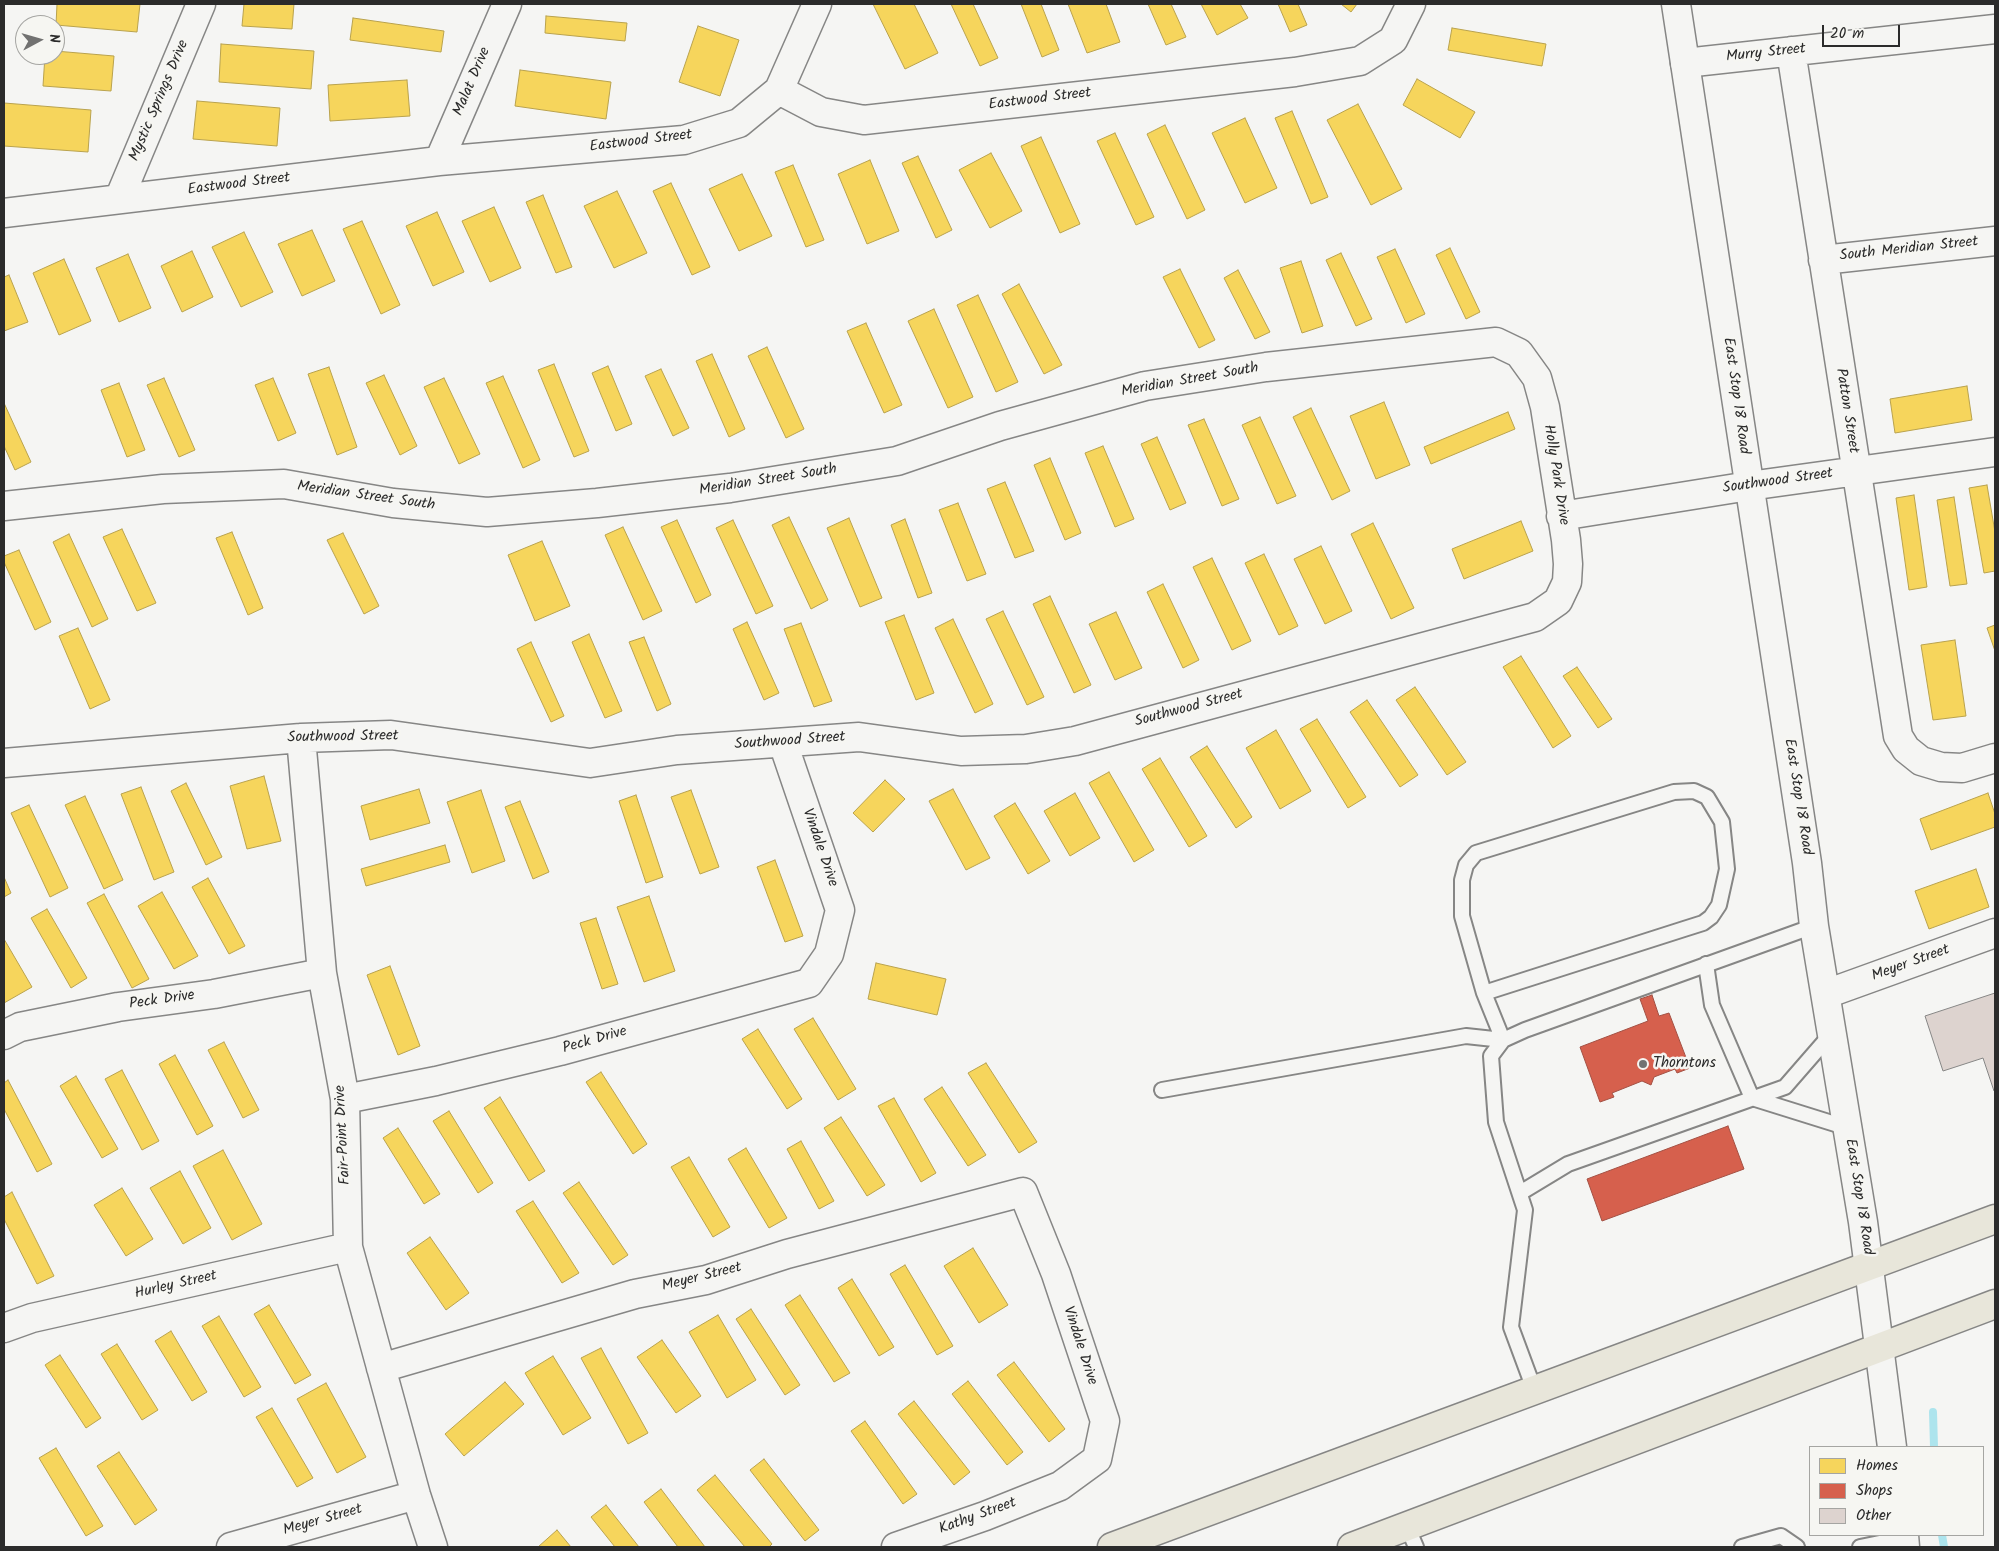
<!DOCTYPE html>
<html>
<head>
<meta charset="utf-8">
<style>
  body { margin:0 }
  #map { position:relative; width:1999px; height:1551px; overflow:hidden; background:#f5f5f3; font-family:Kalam,sans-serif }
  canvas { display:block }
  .frame { position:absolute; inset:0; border:5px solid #2b2b2b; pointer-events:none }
  .legend { position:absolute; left:1809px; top:1446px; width:175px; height:90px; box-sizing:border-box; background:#f6f6f2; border:1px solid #a5a5a2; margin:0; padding:6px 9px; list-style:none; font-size:15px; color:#2b2b2b }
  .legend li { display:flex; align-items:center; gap:10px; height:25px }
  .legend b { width:25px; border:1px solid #a5a5a2 }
  .north { position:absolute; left:15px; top:15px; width:50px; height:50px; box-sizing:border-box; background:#f6f6f2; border:1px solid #a5a5a2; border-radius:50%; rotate:84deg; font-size:14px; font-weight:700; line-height:20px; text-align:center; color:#2b2b2b }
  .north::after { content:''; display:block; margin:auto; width:18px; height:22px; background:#727271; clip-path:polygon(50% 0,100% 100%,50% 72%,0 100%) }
  .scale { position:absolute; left:1822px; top:25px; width:78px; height:22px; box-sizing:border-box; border:2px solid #2b2b2b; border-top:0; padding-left:6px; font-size:15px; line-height:18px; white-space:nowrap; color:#2b2b2b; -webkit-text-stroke:4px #f6f6f2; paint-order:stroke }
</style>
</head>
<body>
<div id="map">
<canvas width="1999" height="1551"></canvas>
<div class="frame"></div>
<ul class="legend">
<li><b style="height:14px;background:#f6d55c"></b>Homes</li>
<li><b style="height:14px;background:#d6604d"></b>Shops</li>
<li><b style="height:14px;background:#ddd3cf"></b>Other</li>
</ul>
<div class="north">N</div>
<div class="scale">20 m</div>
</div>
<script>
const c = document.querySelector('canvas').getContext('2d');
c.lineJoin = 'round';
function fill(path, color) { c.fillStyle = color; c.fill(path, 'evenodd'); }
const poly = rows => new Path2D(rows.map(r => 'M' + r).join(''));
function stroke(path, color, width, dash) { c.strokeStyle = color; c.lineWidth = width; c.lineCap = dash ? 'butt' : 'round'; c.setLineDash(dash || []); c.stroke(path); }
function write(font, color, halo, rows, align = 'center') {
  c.font = font + ' Kalam,sans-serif'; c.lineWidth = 5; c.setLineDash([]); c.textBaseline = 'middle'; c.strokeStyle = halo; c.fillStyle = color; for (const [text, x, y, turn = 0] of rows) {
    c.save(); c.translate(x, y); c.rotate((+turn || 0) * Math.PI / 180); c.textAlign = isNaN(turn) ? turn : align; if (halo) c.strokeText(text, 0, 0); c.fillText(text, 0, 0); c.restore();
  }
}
const homes = poly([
  [57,4,140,4,137,32,56,25,57,4],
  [244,4,294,4,292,29,242,26,244,4],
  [873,4,914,4,938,53,905,69,873,4],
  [951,4,973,4,998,58,980,66,951,4],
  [1021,4,1041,4,1059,50,1042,57,1021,4],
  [1068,4,1106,4,1120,42,1087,53,1068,4],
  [1148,4,1171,4,1186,37,1166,45,1148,4],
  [1201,4,1240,4,1248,18,1217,35,1201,4],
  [1278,4,1298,4,1307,25,1290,32,1278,4],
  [1341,4,1357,4,1351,12,1341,4],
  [546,16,627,23,625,41,545,33,546,16],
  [353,18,444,31,441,52,350,40,353,18],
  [698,26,739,40,720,96,679,82,698,26],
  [1452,28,1546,44,1542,66,1448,50,1452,28],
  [221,44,314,51,311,89,219,82,221,44],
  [55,51,114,56,111,91,43,86,45,55,55,55,55,51],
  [520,70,611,82,606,119,515,106,520,70],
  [1417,79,1475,112,1460,138,1403,105,1417,79],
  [407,80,410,116,330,121,328,85,407,80],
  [197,101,280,108,277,146,193,139,197,101],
  [4,103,91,110,88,152,4,146,4,103],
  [1358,104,1402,189,1371,205,1327,120,1358,104],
  [1292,111,1328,197,1311,204,1275,118,1292,111],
  [1245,118,1277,188,1245,203,1212,133,1245,118],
  [1165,125,1205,210,1187,219,1147,134,1165,125],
  [1115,133,1154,217,1136,225,1097,141,1115,133],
  [1041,137,1080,224,1060,233,1021,146,1041,137],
  [991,153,1022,211,990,228,959,170,991,153],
  [918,156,952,230,936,238,902,163,918,156],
  [870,160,899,231,867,244,838,174,870,160],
  [793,165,824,240,806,247,775,172,793,165],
  [742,174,772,236,739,251,709,189,742,174],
  [671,183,710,267,692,275,653,191,671,183],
  [617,191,647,253,614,268,584,206,617,191],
  [543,195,572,267,556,273,526,202,543,195],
  [494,207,521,268,490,282,462,221,494,207],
  [437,212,464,272,433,286,406,226,437,212],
  [362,221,400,305,381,314,343,229,362,221],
  [312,230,335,281,302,296,278,244,312,230],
  [244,232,273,292,241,307,212,247,244,232],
  [1450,248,1480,312,1466,319,1436,255,1450,248],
  [1395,249,1425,314,1406,323,1377,257,1395,249],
  [192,251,213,297,182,312,161,266,192,251],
  [1341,253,1372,319,1356,326,1326,260,1341,253],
  [128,254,151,308,119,322,96,268,128,254],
  [64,259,91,321,59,335,33,273,64,259],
  [1301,261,1323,326,1302,333,1280,268,1301,261],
  [1180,269,1215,340,1199,348,1163,277,1180,269],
  [1238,270,1270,332,1255,339,1224,278,1238,270],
  [9,275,28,322,4,331,4,277,9,275],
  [1019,284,1062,365,1044,374,1002,294,1019,284],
  [978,295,1018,382,996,392,957,305,978,295],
  [934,309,973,397,948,408,908,321,934,309],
  [866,323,902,405,884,413,847,331,866,323],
  [767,347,804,429,786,438,748,356,767,347],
  [712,354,745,429,729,437,696,361,712,354],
  [554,364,589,451,574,457,538,370,554,364],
  [608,366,632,424,616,431,592,373,608,366],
  [329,367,357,447,337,455,308,374,329,367],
  [661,369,689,428,673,436,645,376,661,369],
  [384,375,417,446,400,455,366,383,384,375],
  [503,376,540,460,523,468,486,383,503,376],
  [164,378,195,450,179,457,147,385,164,378],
  [273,378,296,433,278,441,255,385,273,378],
  [444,378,480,454,459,464,424,387,444,378],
  [119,383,145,450,127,457,101,390,119,383],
  [1967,386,1972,420,1895,433,1890,399,1967,386],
  [1384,402,1410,465,1376,479,1350,416,1384,402],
  [4,403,31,462,15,470,4,446,4,403],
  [1311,408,1350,491,1332,500,1293,417,1311,408],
  [1508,412,1515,429,1431,464,1424,447,1508,412],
  [1260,417,1296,496,1277,504,1242,425,1260,417],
  [1204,419,1239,499,1222,506,1188,425,1204,419],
  [1157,437,1186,503,1170,510,1141,444,1157,437],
  [1103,446,1134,519,1115,527,1085,453,1103,446],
  [1050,458,1081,533,1065,540,1034,465,1050,458],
  [1005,482,1034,551,1015,558,987,489,1005,482],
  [1987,485,1995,532,1995,571,1984,573,1969,488,1987,485],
  [1914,495,1927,587,1909,590,1896,498,1914,495],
  [1954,497,1967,584,1950,586,1937,500,1954,497],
  [958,503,986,574,967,581,939,510,958,503],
  [789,517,828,600,811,609,772,525,789,517],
  [849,518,882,598,860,607,827,528,849,518],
  [905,519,932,593,918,598,891,525,905,519],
  [677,520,711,595,696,603,661,527,677,520],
  [733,520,773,606,756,614,716,528,733,520],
  [1521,521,1533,551,1464,579,1452,549,1521,521],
  [1373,523,1414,608,1391,619,1351,534,1373,523],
  [623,527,662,611,643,620,605,535,623,527],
  [122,529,156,603,137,611,103,537,122,529],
  [232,532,263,608,248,615,216,538,232,532],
  [343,533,379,606,364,614,327,540,343,533],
  [69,534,108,619,92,627,53,542,69,534],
  [542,541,570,606,535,621,508,555,542,541],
  [1321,546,1352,611,1325,624,1294,559,1321,546],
  [19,550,51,622,35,630,4,562,4,556,19,550],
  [1264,554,1298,626,1279,635,1245,563,1264,554],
  [1212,558,1251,641,1232,650,1193,567,1212,558],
  [1163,584,1199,660,1183,668,1147,592,1163,584],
  [1050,596,1091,685,1074,693,1033,604,1050,596],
  [1003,611,1044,697,1027,705,986,619,1003,611],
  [1116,612,1142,668,1115,680,1089,624,1116,612],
  [904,615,934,693,916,700,885,622,904,615],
  [953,619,993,704,975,713,935,628,953,619],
  [747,622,779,693,764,700,733,629,747,622],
  [801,623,832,701,814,707,784,629,801,623],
  [1995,625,1995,651,1987,628,1995,625],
  [78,628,110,700,90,709,59,636,78,628],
  [589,634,622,711,605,718,572,642,589,634],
  [644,637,671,704,657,711,629,642,644,637],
  [1955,640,1966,716,1933,720,1921,645,1955,640],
  [531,642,564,716,551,722,517,649,531,642],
  [1521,656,1571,736,1553,748,1503,667,1521,656],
  [1577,667,1612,719,1598,728,1563,676,1577,667],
  [1415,687,1466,762,1447,775,1396,700,1415,687],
  [1367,700,1418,775,1400,787,1350,712,1367,700],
  [1317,719,1366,797,1348,808,1300,729,1317,719],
  [1276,730,1311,791,1280,809,1246,748,1276,730],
  [1207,746,1252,817,1236,828,1190,757,1207,746],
  [1160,758,1207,836,1189,847,1142,769,1160,758],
  [1109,772,1154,850,1134,862,1089,783,1109,772],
  [264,776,281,841,247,849,230,786,264,776],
  [885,780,905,799,873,832,853,813,885,780],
  [186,783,222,857,206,865,171,791,186,783],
  [141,787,174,872,154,880,121,794,141,787],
  [419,789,430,823,370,840,361,806,419,789],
  [953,789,990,858,966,870,929,801,953,789],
  [481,790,505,861,472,873,447,802,481,790],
  [691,790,719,867,700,874,671,797,691,790],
  [1075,793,1100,838,1070,856,1044,811,1075,793],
  [1988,793,1995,814,1995,827,1931,850,1920,819,1988,793],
  [636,795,663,877,646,883,619,801,636,795],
  [85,796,123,880,104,889,65,805,85,796],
  [520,801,549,872,533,879,505,807,520,801],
  [1015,803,1050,861,1028,874,994,816,1015,803],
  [29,805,68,888,50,897,11,813,29,805],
  [445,845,450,862,366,886,361,869,445,845],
  [775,860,803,936,785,942,757,867,775,860],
  [1976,869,1989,907,1929,929,1915,891,1976,869],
  [4,877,11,893,4,897,4,877],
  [208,878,245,946,229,954,192,887,208,878],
  [162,892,198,956,174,969,138,906,162,892],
  [104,894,149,979,132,988,87,903,104,894],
  [649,896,675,971,644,982,617,907,649,896],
  [47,909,87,978,71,988,31,918,47,909],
  [596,918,618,984,602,989,580,923,596,918],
  [4,939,32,987,4,1003,4,939],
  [876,963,946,979,937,1015,868,999,876,963],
  [390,966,420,1046,398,1055,367,975,390,966],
  [813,1018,856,1089,838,1100,794,1029,813,1018],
  [758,1029,802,1099,787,1109,742,1039,758,1029],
  [224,1042,259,1110,243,1118,208,1050,224,1042],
  [175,1055,213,1126,197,1135,159,1064,175,1055],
  [986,1063,1037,1142,1019,1153,968,1073,986,1063],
  [122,1070,159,1141,142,1150,105,1079,122,1070],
  [601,1072,647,1144,633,1154,586,1082,601,1072],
  [76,1076,118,1149,102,1158,60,1086,76,1076],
  [8,1080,52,1164,37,1172,4,1109,4,1083,8,1080],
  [942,1087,986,1155,968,1166,924,1099,942,1087],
  [500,1097,545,1171,529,1181,484,1108,500,1097],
  [894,1098,936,1173,921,1182,878,1106,894,1098],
  [449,1111,493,1183,478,1193,433,1121,449,1111],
  [841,1117,885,1185,867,1196,824,1128,841,1117],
  [398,1128,440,1194,424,1204,383,1138,398,1128],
  [801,1141,834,1201,819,1209,787,1149,801,1141],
  [746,1148,787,1218,769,1228,728,1159,746,1148],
  [223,1150,262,1224,232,1240,193,1166,223,1150],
  [689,1157,730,1227,713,1237,671,1167,689,1157],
  [180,1171,211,1228,183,1244,150,1188,180,1171],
  [579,1182,628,1255,613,1265,563,1193,579,1182],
  [122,1188,153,1239,126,1256,94,1205,122,1188],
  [12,1192,54,1276,37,1284,4,1219,4,1197,12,1192],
  [533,1201,579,1273,562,1283,516,1211,533,1201],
  [430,1237,469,1293,446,1310,407,1253,430,1237],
  [973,1248,1008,1305,979,1323,944,1266,973,1248],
  [905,1265,953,1346,937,1355,890,1274,905,1265],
  [852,1279,894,1347,879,1356,838,1288,852,1279],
  [800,1295,850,1373,834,1382,785,1305,800,1295],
  [269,1305,311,1375,295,1384,254,1314,269,1305],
  [751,1309,800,1385,785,1395,736,1319,751,1309],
  [718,1315,756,1380,727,1398,689,1332,718,1315],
  [219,1316,261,1387,244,1397,202,1326,219,1316],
  [171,1331,207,1392,192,1401,155,1341,171,1331],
  [662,1340,701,1396,676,1413,637,1357,662,1340],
  [117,1344,158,1410,142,1420,101,1354,117,1344],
  [601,1348,648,1433,628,1444,581,1358,601,1348],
  [60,1355,101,1418,86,1428,45,1365,60,1355],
  [553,1356,591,1418,563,1435,525,1373,553,1356],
  [1014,1362,1065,1429,1049,1442,997,1375,1014,1362],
  [968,1381,1023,1452,1007,1465,952,1394,968,1381],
  [505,1382,524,1404,464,1456,445,1434,505,1382],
  [326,1383,366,1457,337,1473,297,1399,326,1383],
  [914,1401,970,1472,954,1485,898,1414,914,1401],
  [272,1408,313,1478,297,1487,256,1417,272,1408],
  [865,1421,917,1494,903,1504,851,1431,865,1421],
  [56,1448,103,1526,86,1536,39,1458,56,1448],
  [119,1452,157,1510,135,1525,97,1466,119,1452],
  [764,1459,819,1530,805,1541,750,1470,764,1459],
  [715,1475,772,1544,769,1547,745,1547,697,1490,715,1475],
  [661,1489,705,1547,678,1547,644,1502,661,1489],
  [606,1505,639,1547,615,1547,591,1517,606,1505],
  [557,1530,571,1547,538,1547,557,1530]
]);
const shops = poly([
  [1652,995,1659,1016,1669,1013,1690,1068,1677,1073,1675,1069,1654,1077,1651,1085,1642,1081,1612,1093,1614,1097,1600,1102,1580,1047,1648,1021,1640,999,1652,995],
  [1728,1126,1744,1169,1602,1221,1587,1179,1728,1126]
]);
const stream = poly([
  [1933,1412,1934,1447],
  [1942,1535,1944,1547]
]);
const building = poly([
  [1995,993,1995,1090,1994,1091,1983,1058,1943,1071,1925,1016,1995,993]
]);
const lane = poly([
  [1706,964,1712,1005,1752,1098,1848,1128],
  [1162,1090,1466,1036,1503,1040,1484,993,1684,929,1703,923,1711,917,1719,905,1727,869,1722,822,1707,797,1694,791,1674,792,1476,853,1466,865,1462,880,1462,916,1484,993],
  [1520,1193,1568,1164,1785,1087,1832,1033],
  [1534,1389,1511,1327,1525,1210,1496,1122,1491,1056,1503,1040,1525,1030,1814,926],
  [1407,1526,1416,1547],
  [1742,1547,1781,1536,1797,1547],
  [1860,1547,1904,1538]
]);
const street = poly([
  [1791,51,1898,736,1906,749,1921,761,1941,767,1962,768,1995,758],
  [1685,63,1995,29],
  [779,90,817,4],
  [439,161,507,4],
  [119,199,201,4],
  [4,213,439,161,684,140,739,123,779,90,821,112,864,120,1295,72,1360,61,1393,40,1411,4],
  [1823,260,1995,241],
  [4,506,163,489,284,484,393,503,487,512,597,503,730,488,897,461,1000,426,1145,386,1266,367,1496,342,1519,353,1537,378,1545,407,1566,540,1568,564,1567,582,1558,601,1535,617,1075,741,1026,749,961,751,859,737,677,750,590,763,391,735,301,738,4,763],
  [1561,516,1749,486,1995,452],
  [301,738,322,973,345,1099,348,1247,416,1495,433,1547],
  [1826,994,1995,933],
  [4,1035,20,1027,118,1007,214,994,322,973],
  [345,1099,436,1081,560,1051,809,983,829,954,840,910,783,743],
  [4,1328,32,1318,348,1247],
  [381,1368,635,1294,706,1280,787,1254,1023,1192,1056,1274,1105,1421,1097,1459,1060,1486,985,1516,896,1547],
  [231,1547,416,1495]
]);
const secondary = poly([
  [1676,4,1807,863,1814,926,1863,1222,1892,1447],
  [1904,1535,1905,1547]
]);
const primary = poly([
  [1112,1547,1995,1219],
  [1352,1547,1995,1304]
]);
const markers = [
  [1643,1064,5,"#727271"]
];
const streetNames = [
  ["Murry Street",1766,54,-6],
  ["Malat Drive",473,82,-67],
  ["Eastwood Street",1040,100,-7],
  ["Mystic Springs Drive",160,101,-67],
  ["Eastwood Street",641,142,-7],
  ["Eastwood Street",239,185,-7],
  ["South Meridian Street",1909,250,-6],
  ["Meridian Street South",1190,381,-10],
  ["East Stop 18 Road",1735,396,82],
  ["Patton Street",1846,411,81],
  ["Holly Park Drive",1555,475,81],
  ["Meridian Street South",768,481,-9],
  ["Southwood Street",1778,482,-8],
  ["Meridian Street South",366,497,8],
  ["Southwood Street",1189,709,-15],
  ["Southwood Street",343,738,-1],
  ["Southwood Street",790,742,-4],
  ["East Stop 18 Road",1797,797,81],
  ["Vindale Drive",819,848,71],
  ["Meyer Street",1911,964,-20],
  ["Peck Drive",162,1001,-8],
  ["Peck Drive",595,1041,-16],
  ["Fair-Point Drive",344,1135,-93],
  ["East Stop 18 Road",1858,1197,81],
  ["Meyer Street",702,1278,-14],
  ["Hurley Street",176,1286,-13],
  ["Vindale Drive",1079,1346,72],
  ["Kathy Street",978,1517,-20],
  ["Meyer Street",323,1521,-16]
];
const poiNames = [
  ["Thorntons",1653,1064]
];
fill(homes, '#f6d55c');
stroke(homes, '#b9a24d', 1);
fill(shops, '#d6604d');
stroke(shops, '#a35043', 1);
stroke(stream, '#ade4ed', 8);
fill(building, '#ddd3cf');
stroke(building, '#868685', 1);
stroke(lane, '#868685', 18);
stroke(street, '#868685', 31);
stroke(secondary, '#868685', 31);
stroke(primary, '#868685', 31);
stroke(lane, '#f5f5f3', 14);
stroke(street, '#f5f5f3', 28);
stroke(secondary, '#f5f5f3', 28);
stroke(primary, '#e8e6da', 28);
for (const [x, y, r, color] of markers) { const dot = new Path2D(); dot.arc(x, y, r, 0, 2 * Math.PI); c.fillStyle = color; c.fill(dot); stroke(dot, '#f6f6f2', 2); }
write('15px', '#2b2b2b', '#f6f6f2', streetNames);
write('15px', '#2b2b2b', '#f6f6f2', poiNames, 'left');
</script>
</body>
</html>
